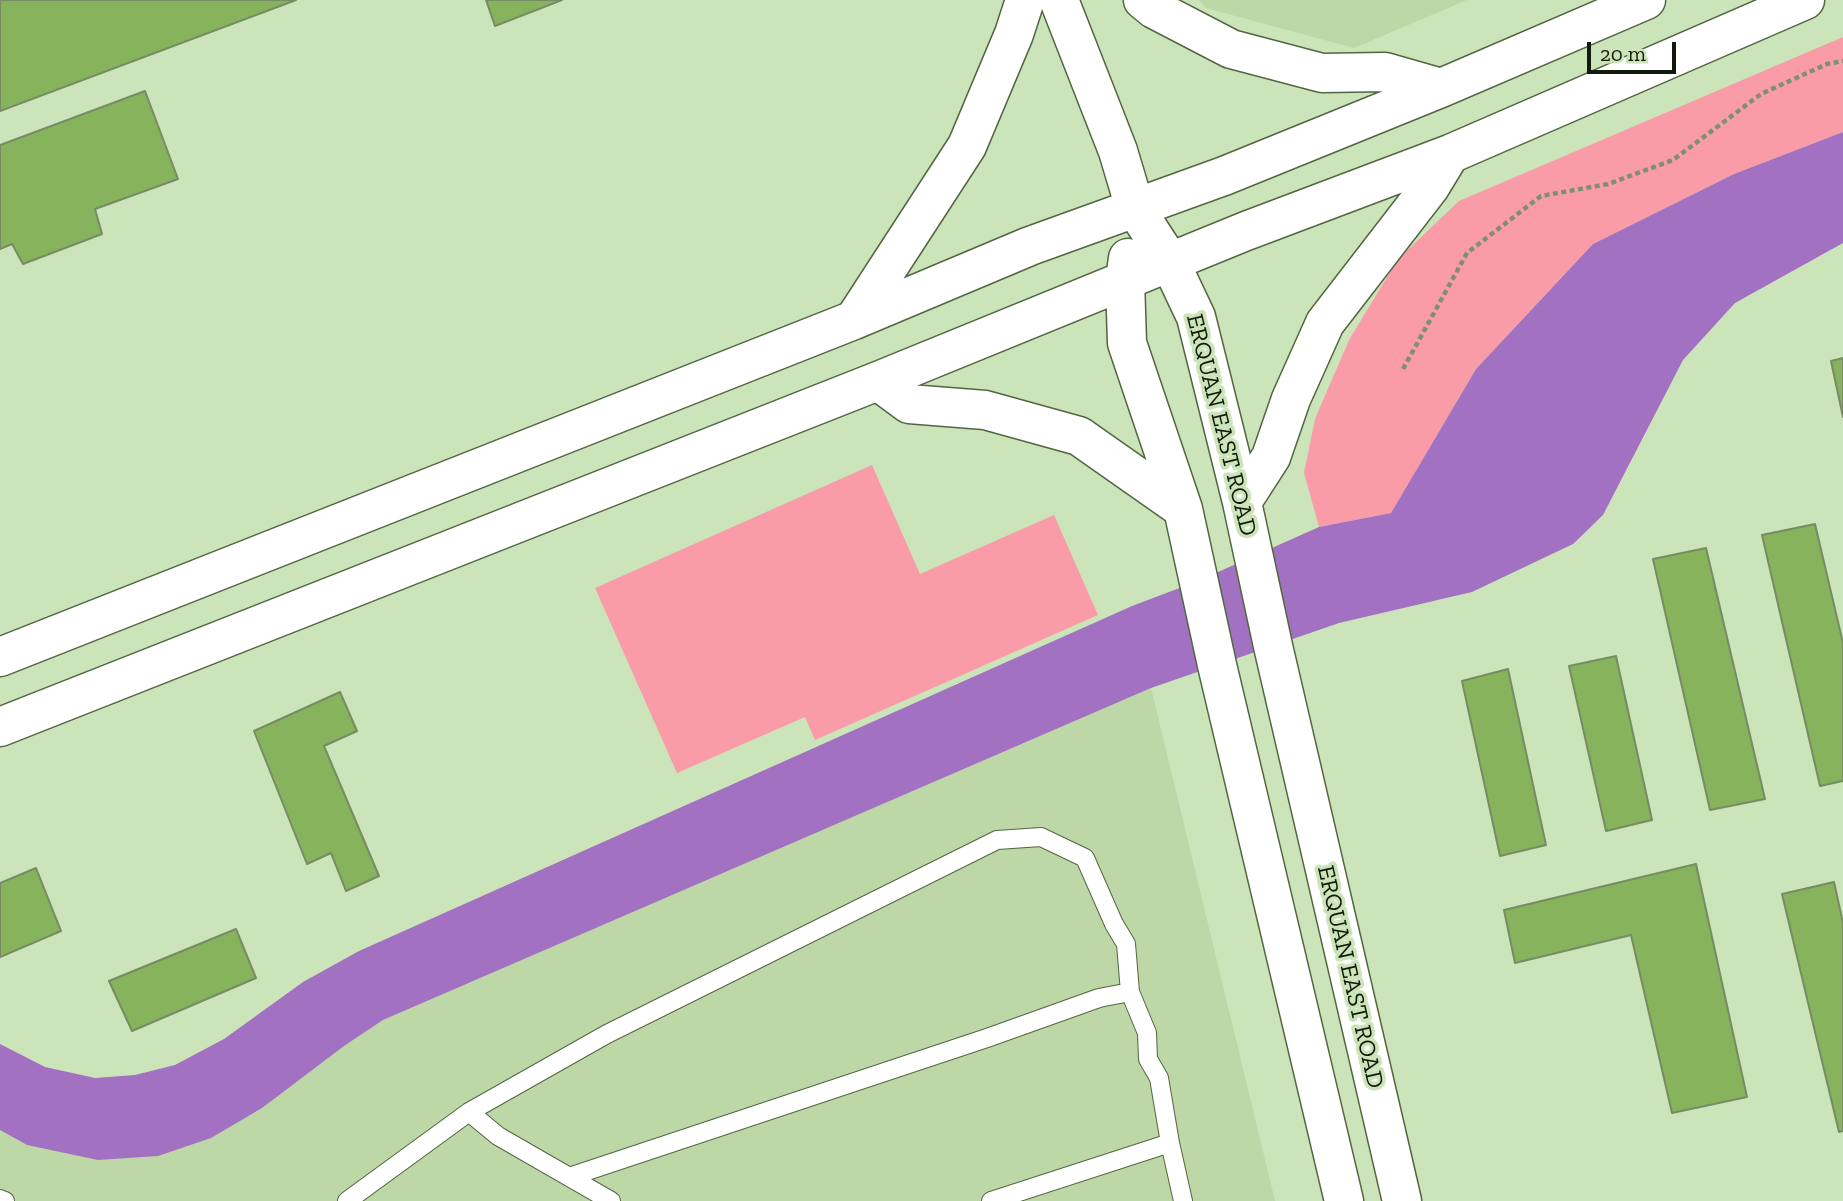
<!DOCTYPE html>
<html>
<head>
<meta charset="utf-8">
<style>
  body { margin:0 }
  #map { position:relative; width:1843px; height:1201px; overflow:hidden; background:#cce4b9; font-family:"Zilla Slab",serif }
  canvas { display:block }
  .scale { position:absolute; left:1587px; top:42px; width:89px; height:32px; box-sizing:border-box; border:4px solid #121a0b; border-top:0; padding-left:9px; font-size:21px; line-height:24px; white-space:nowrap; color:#121a0b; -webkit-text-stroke:5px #cce4b9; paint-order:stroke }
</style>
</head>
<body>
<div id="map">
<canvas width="1843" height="1201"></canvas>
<div class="scale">20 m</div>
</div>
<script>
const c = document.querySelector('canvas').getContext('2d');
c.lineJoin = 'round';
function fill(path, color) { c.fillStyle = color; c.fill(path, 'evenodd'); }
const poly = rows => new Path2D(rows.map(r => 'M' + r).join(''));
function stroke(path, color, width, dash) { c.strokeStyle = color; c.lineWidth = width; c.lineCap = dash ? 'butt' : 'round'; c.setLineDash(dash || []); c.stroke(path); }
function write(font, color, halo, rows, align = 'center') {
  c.font = font + ' "Zilla Slab",serif'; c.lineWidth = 7; c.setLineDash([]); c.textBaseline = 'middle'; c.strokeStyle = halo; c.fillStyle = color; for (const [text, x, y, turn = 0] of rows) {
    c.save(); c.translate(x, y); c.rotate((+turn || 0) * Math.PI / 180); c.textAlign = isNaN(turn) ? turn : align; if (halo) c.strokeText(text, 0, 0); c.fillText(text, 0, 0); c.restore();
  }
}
const built = poly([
  [1199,0,1467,0,1354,48,1206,8],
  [1151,688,1275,1201,0,1201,0,1130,27,1145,344,1046,383,1020]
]);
const green = poly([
  [1843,37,1843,132,1734,174,1593,244,1476,369,1391,513,1319,527,1304,473,1315,419,1349,340,1398,259,1459,201],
  [872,465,920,574,1054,515,1098,615,815,740,805,717,677,773,595,588]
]);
const water = poly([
  [1843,132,1843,243,1735,303,1683,360,1603,515,1573,544,1472,592,1339,623,1151,688,383,1020,344,1046,262,1108,211,1138,158,1156,98,1160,27,1145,0,1130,0,1044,45,1067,95,1078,135,1075,175,1065,224,1039,303,982,359,951,1132,606,1198,581,1319,527,1391,513,1476,369,1593,244,1734,174]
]);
const building = poly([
  [0,0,296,0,0,111,0,0],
  [486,0,562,0,495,26,486,0],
  [145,91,178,179,95,209,102,234,23,264,12,244,0,249,0,145,145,91],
  [1843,358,1843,417,1831,361,1843,358],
  [1815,524,1843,643,1843,781,1820,786,1762,535,1815,524],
  [1706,548,1765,799,1710,810,1653,559,1706,548],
  [1616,656,1652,820,1606,831,1569,666,1616,656],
  [1508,669,1546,845,1500,856,1462,681,1508,669],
  [340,692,357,731,324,746,379,876,346,891,331,853,307,864,254,731,340,692],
  [1696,864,1747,1097,1672,1113,1631,935,1515,963,1504,910,1696,864],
  [36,868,61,931,0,957,0,883,36,868],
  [1834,882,1843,923,1843,1131,1839,1132,1782,894,1834,882],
  [236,929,256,978,132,1031,109,981,236,929]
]);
const path = poly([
  [1403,369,1467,253,1541,196,1608,184,1673,160,1761,94,1827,64,1843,61]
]);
const lane = poly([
  [469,1112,498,1136,611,1201],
  [569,1177,987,1038,1099,998,1130,992],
  [0,1199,5,1201],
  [347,1201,469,1112,607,1034,997,840,1041,837,1085,858,1114,924,1126,944,1130,992,1147,1033,1148,1059,1159,1078,1170,1143,1183,1201],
  [991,1201,1170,1143]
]);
const secondary = poly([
  [1059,0,1118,151,1135,208]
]);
const primary = poly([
  [1143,0,1154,9,1231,49,1322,73,1385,72,1441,88],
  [1135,208,1170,262,1196,317,1242,502,1273,646,1402,1201],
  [1128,258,1125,280,1127,343,1183,509,1217,665,1344,1201],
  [854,320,967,146,1014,34,1025,0],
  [878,381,909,404,985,410,1079,436,1183,509],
  [1242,502,1271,457,1291,399,1325,323,1430,187,1450,154],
  [0,657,854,320,1030,246,1224,176,1441,88,1646,0],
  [0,727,878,381,1246,231,1450,154,1805,0]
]);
const streetNames = [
  ["ERQUAN EAST ROAD",1221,425,76],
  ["ERQUAN EAST ROAD",1350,977,77]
];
fill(built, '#bdd7a7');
fill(green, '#fa9ca8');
fill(water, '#a271c2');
fill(building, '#86b35b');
stroke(building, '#768c65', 2);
stroke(lane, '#526641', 20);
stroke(secondary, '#526641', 41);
stroke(primary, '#526641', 41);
stroke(path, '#7e9070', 4.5, [5, 3.5]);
stroke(lane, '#fff', 18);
stroke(secondary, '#fff', 38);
stroke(primary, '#fff', 38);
write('24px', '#121a0b', '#cce4b9', streetNames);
</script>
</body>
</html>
